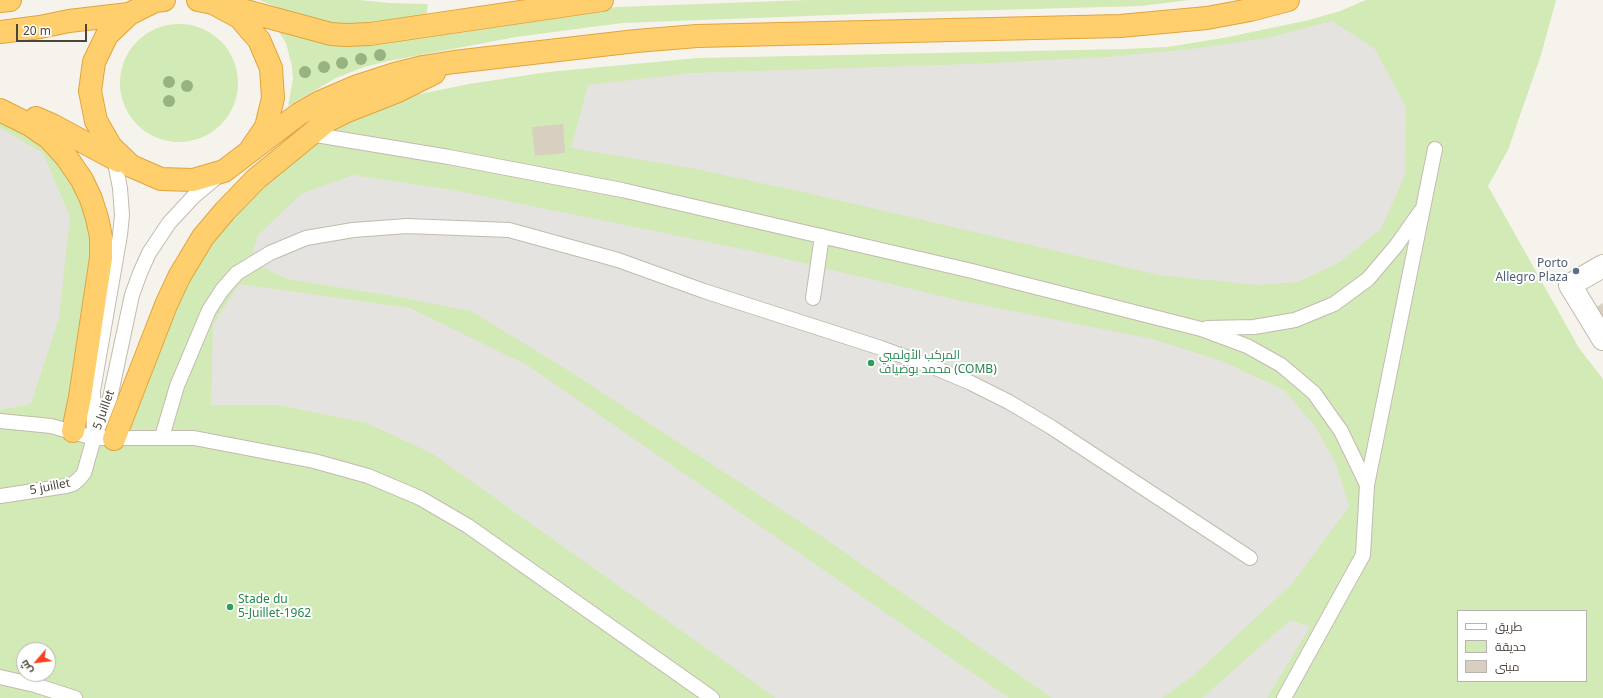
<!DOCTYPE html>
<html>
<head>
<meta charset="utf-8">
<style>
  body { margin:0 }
  #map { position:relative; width:1603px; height:698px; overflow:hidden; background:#f6f3ec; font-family:"Noto Sans",Cairo,sans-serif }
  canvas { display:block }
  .legend { position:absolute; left:1457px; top:610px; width:130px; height:72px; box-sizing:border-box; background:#fff; border:1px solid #b7b4b0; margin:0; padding:5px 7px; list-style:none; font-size:12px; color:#4b4439 }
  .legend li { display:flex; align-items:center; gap:8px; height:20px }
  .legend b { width:20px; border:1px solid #b7b4b0 }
  .north { position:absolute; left:16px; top:642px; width:40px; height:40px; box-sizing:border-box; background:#fff; border:1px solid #b7b4b0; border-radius:50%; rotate:242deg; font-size:11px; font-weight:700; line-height:16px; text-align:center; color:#4b4439 }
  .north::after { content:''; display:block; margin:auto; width:14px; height:18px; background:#fc3f1d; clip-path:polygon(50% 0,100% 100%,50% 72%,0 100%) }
  .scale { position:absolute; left:16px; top:24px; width:71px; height:18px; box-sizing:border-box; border:2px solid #4b4439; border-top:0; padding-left:5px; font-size:12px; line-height:14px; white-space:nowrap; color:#4b4439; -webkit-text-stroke:3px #fff; paint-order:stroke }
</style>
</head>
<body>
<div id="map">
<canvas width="1603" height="698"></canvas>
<ul class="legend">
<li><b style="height:5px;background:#fff"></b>طريق</li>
<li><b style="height:11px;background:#d2eab5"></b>حديقة</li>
<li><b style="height:11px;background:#d8cfc1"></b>مبنى</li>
</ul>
<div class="north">ش</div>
<div class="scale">20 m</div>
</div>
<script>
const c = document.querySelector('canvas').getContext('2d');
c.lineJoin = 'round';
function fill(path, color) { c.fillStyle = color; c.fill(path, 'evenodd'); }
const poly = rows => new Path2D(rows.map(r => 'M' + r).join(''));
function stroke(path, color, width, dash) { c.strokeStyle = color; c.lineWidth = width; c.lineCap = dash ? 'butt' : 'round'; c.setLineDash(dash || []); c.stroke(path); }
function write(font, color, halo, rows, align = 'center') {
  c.font = font + ' "Noto Sans",Cairo,sans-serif'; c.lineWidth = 4; c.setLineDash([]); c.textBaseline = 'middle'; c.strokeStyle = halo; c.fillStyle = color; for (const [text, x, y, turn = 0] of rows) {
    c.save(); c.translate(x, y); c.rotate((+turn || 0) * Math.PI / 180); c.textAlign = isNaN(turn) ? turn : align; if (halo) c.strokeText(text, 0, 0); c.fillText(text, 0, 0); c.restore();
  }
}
const green = poly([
  [259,0,359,0,389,3,428,4,426,17,379,24,340,25,296,15],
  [808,0,1190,0,1141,6,887,13,622,23,516,37,388,61,364,67,336,78,288,106,293,79,292,66,286,43,277,29,564,13,617,7],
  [1366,0,1556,0,1541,55,1508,150,1488,186,1579,348,1603,379,1603,698,0,698,0,123,9,126,42,144,53,157,76,191,86,215,91,235,92,258,71,405,132,420,176,301,209,244,298,153,320,135,369,109,420,94,469,84,548,72,698,58,1125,49,1167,47,1223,38,1309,20,1340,11],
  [1458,611,1586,611,1586,681,1458,681],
  [24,650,48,650,48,674,24,674],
  '120 83a59 59 0 1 1 118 0a59 59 0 1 1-118 0Z'
]);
const parking = poly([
  [1332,21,1375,49,1406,107,1405,175,1381,229,1340,262,1298,282,1257,285,1159,275,803,192,696,169,571,148,588,85,693,73,971,64,1107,57,1192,49,1267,38],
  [0,128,43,153,70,216,59,318,31,404,0,410],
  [353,175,453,190,757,252,958,300,1152,339,1222,361,1284,390,1315,426,1336,464,1349,507,1292,584,1193,676,1162,698,1052,698,814,531,566,369,471,311,399,297,287,279,250,261,258,235,301,194],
  [239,284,410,308,527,365,1009,698,776,698,433,454,367,423,278,405,211,405,213,325],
  [1290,620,1310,627,1267,698,1202,698]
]);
const building = poly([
  [563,124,565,153,535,156,532,127],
  [1603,303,1603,323,1595,308]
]);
const lane = poly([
  [310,134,449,157,622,190,972,271,1201,329,1247,346,1281,365,1314,393,1341,431,1367,485,1363,555,1284,698],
  [813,298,822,236],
  [1207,328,1254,327,1295,320,1334,304,1368,279,1396,246,1420,212],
  [0,421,51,426,94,438,194,438,314,461,368,476,420,498,468,526,712,698],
  [94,433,93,391,120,235,122,215,120,188,113,153],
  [162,437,177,386,209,310,222,290,237,273,270,253,306,238,353,230,407,226,509,230,618,260,704,291,881,348,933,367,971,383,1009,402,1051,427,1250,558],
  [1367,485,1435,149],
  [0,496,66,486,73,484,79,479,84,473,94,438,110,398,132,295,140,273,149,253,169,223,194,196,218,176],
  [0,677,35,685,75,698]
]);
const street = poly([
  [1603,266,1570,285,1603,339]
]);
const highway = poly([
  [164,0,155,1,129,14,107,35,94,62,90,91,96,121,111,147,131,166,161,179,193,180,224,171,249,152,266,127,273,98,271,68,259,40,239,17,213,3,198,0],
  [0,1,10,0],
  [227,6,331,34,346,35,370,34,602,0],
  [0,32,40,27,69,21,129,14],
  [0,110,30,125,49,138,67,158,82,180,91,199,97,218,101,237,101,258,80,397,73,431],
  [36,118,52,125,119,161],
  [249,152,299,114,320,102,355,87,395,74,423,67,454,62,636,41,697,36,1120,26,1207,18,1250,10,1288,0],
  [114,439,166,305,179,277,203,237,225,211,256,179,327,121,347,111,398,91,434,73]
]);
const trees = [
  [380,55],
  [361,59],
  [342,63],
  [324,67],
  [305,72],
  [169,82],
  [187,86],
  [169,101]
];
const markers = [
  [1576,271,4,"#5c6f8a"],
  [871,363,4,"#2e9e5b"],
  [230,607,4,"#2e9e5b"]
];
const serviceNames = [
  ["Porto",1568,264],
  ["Allegro Plaza",1568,278]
];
const leisureNames = [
  ["المركب الأولمبي",879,356],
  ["محمد بوضياف (COMB)",879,370],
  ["Stade du",238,600],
  ["5-Juillet-1962",238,614]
];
const streetNames = [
  ["5 Juillet",104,410,-70],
  ["5 juillet",50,487,-11]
];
fill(green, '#d2eab5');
fill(parking, '#e5e3e0');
fill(building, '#d8cfc1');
stroke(lane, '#c2bbae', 16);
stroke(street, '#c2bbae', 24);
stroke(highway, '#e0a43c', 24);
stroke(lane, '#fff', 14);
stroke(street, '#fff', 22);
stroke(highway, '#ffcf6e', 22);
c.fillStyle = '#97b381';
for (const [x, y] of trees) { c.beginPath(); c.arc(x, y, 6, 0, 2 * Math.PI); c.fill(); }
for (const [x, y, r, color] of markers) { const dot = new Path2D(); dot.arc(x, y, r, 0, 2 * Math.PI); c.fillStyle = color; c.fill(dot); stroke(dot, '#fff', 1.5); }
write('12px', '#4e5e75', '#fff', serviceNames, 'right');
write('12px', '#27864d', '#fff', leisureNames, 'left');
write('12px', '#4b4439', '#fff', streetNames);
</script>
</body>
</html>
